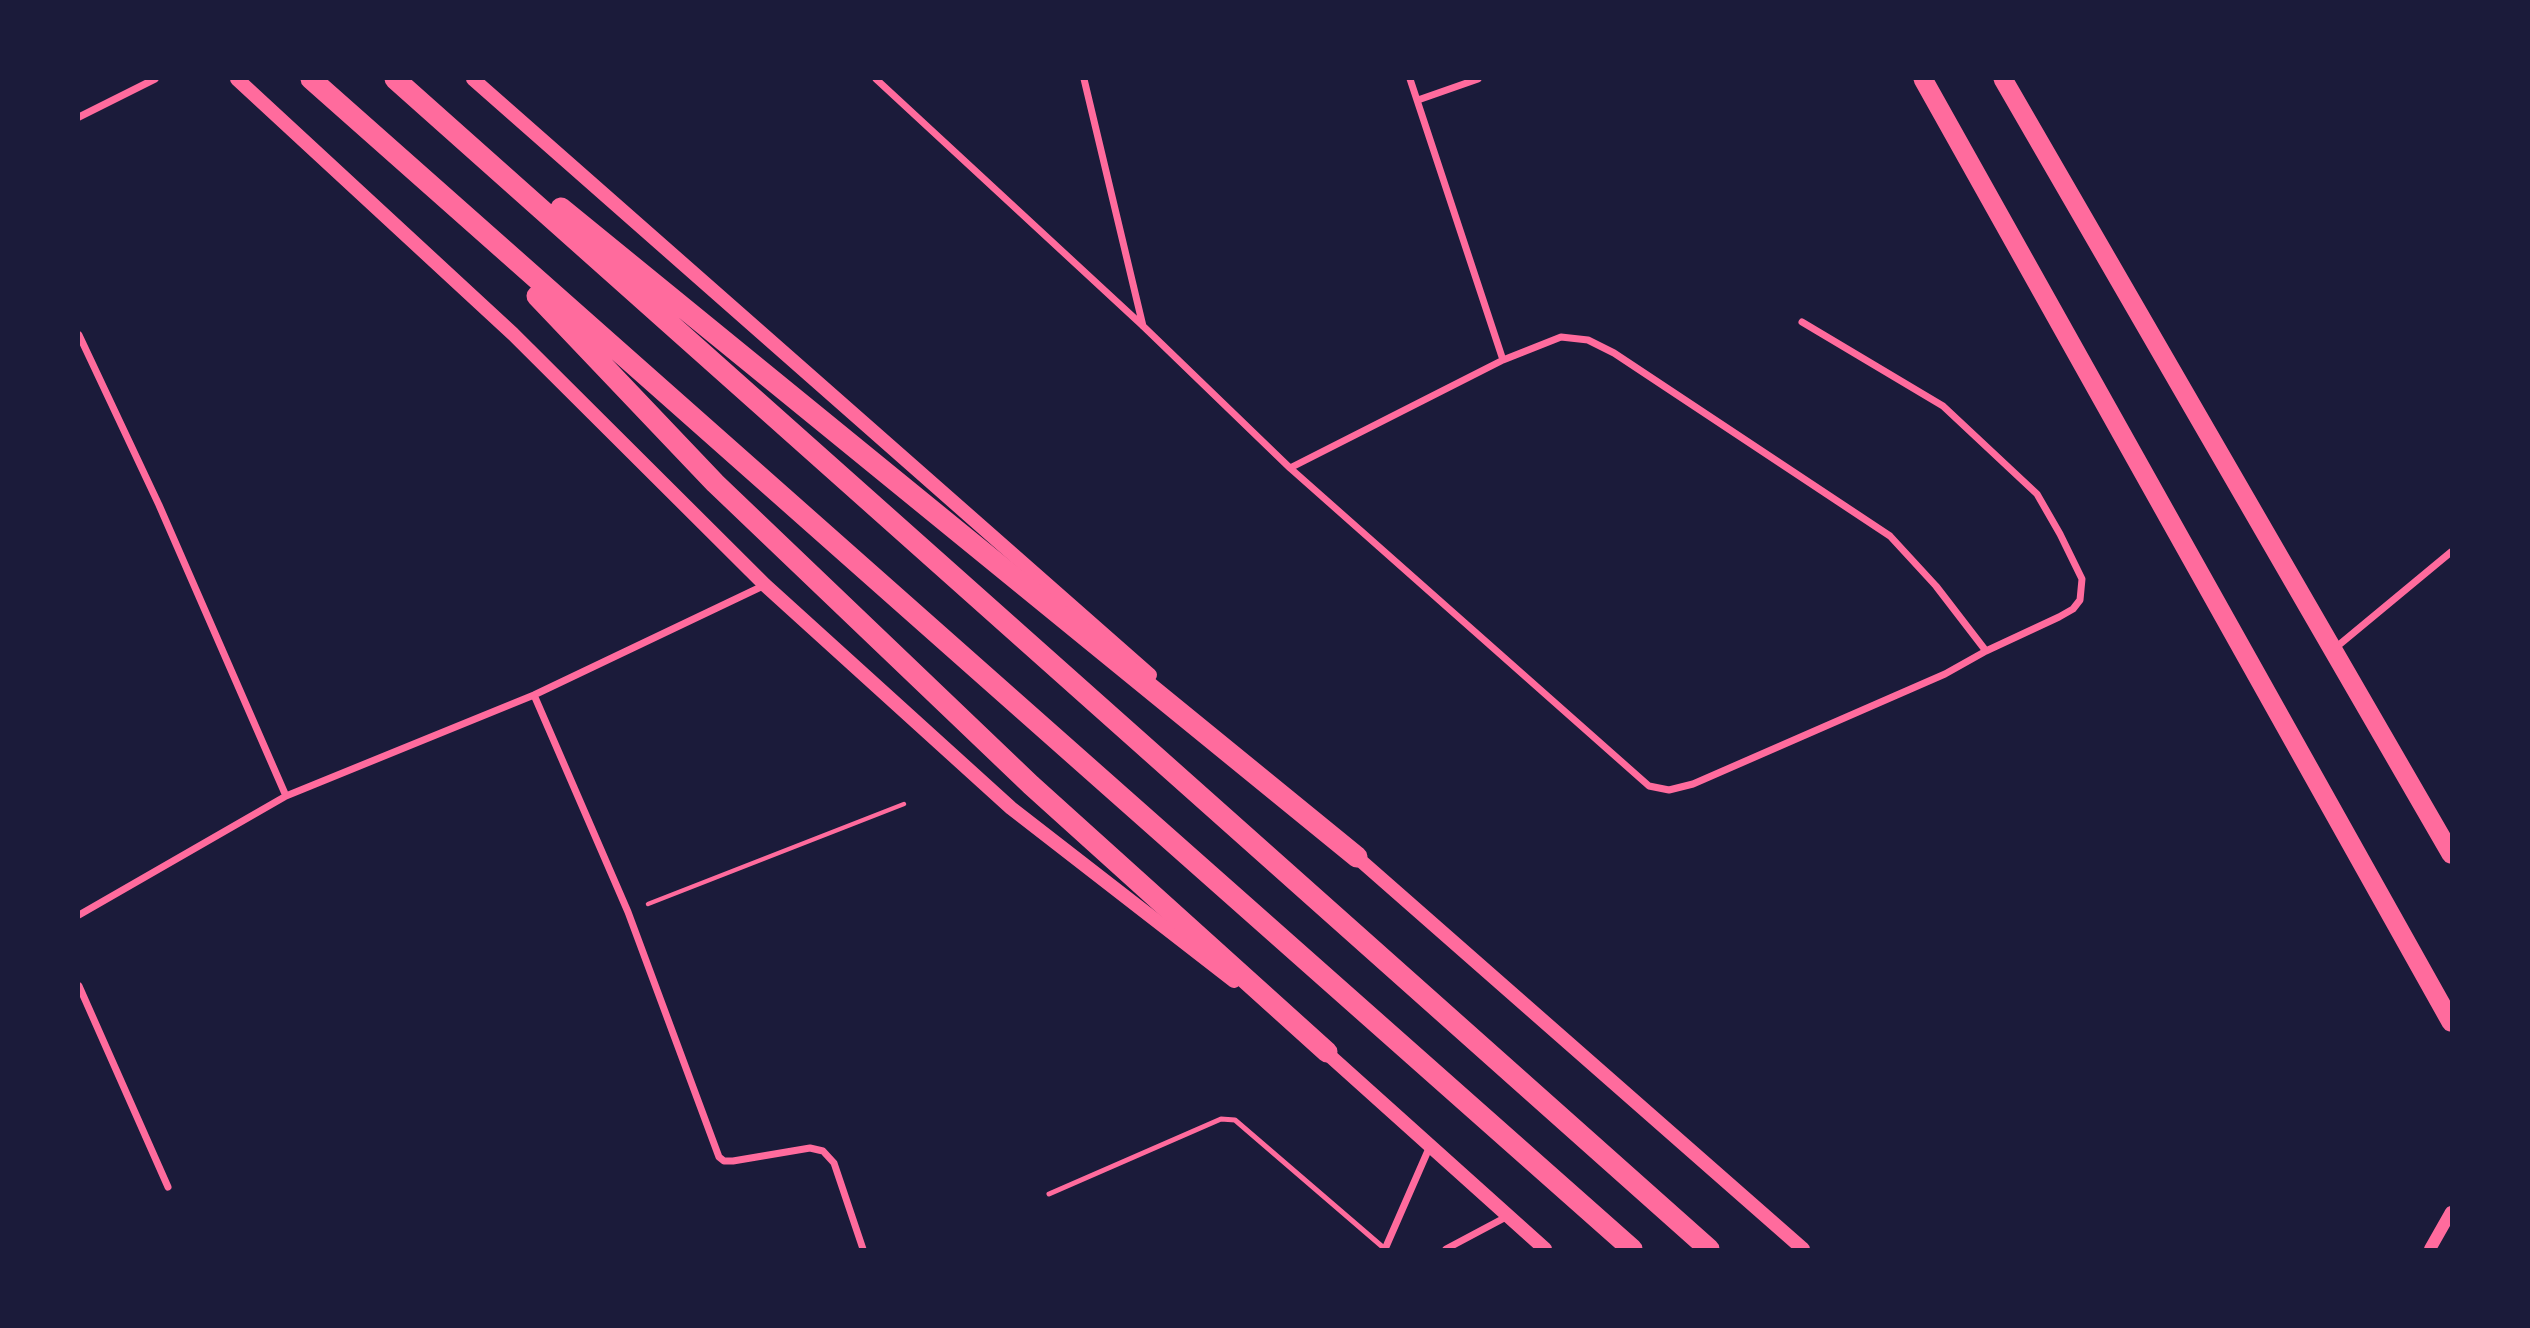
<!DOCTYPE html>
<html>
<head>
<meta charset="utf-8">
<style>
  body { margin:0 }
  #map { position:relative; width:2530px; height:1328px; overflow:hidden; background:#1b1b3a; font-family:Poppins,sans-serif }
  canvas { display:block }
  .frame { position:absolute; inset:0; border:80px solid #1b1b3a; pointer-events:none }
</style>
</head>
<body>
<div id="map">
<canvas width="2530" height="1328"></canvas>
<div class="frame"></div>
</div>
<script>
const c = document.querySelector('canvas').getContext('2d');
c.lineJoin = 'round';
const poly = rows => new Path2D(rows.map(r => 'M' + r).join(''));
function stroke(path, color, width, dash) { c.strokeStyle = color; c.lineWidth = width; c.lineCap = dash ? 'butt' : 'round'; c.setLineDash(dash || []); c.stroke(path); }
const path = poly([
  [648,904,904,804]
]);
const service = poly([
  [1049,1194,1221,1119,1235,1120,1385,1249]
]);
const minor = poly([
  [876,79,1143,326,1290,468,1649,786,1669,790,1693,784,1945,674,1986,651,1936,586,1890,536,1614,353,1588,340,1561,337,1503,360,1290,468],
  [1084,79,1143,326],
  [1410,79,1503,360],
  [1418,100,1478,79],
  [79,117,155,79],
  [1802,322,1943,406,2037,494,2060,534,2082,579,2080,600,2073,609,2059,617,1986,651],
  [79,335,159,505,286,796],
  [2334,649,2451,552],
  [534,695,628,912,719,1157,724,1161,733,1161,810,1148,823,1151,834,1163,863,1249],
  [79,915,286,796,534,695,765,585],
  [79,986,168,1187],
  [1385,1249,1430,1146],
  [1446,1249,1508,1216]
]);
const tertiary = poly([
  [2430,1249,2451,1212]
]);
const secondary = poly([
  [237,79,513,334,765,585,1011,808,1234,981],
  [473,79,1150,675],
  [1352,853,1803,1249],
  [1320,1047,1545,1249]
]);
const trunk = poly([
  [1923,79,2451,1022],
  [2003,79,2451,854]
]);
const motorway = poly([
  [311,79,1632,1249],
  [395,79,1709,1249],
  [561,208,1357,857],
  [537,296,715,483,1031,785,1327,1052]
]);
stroke(path, '#ff6b9d', 4.5);
stroke(service, '#ff6b9d', 5);
stroke(minor, '#ff6b9d', 7);
stroke(tertiary, '#ff6b9d', 12);
stroke(secondary, '#ff6b9d', 14);
stroke(trunk, '#ff6b9d', 19);
stroke(motorway, '#ff6b9d', 21);
</script>
</body>
</html>
